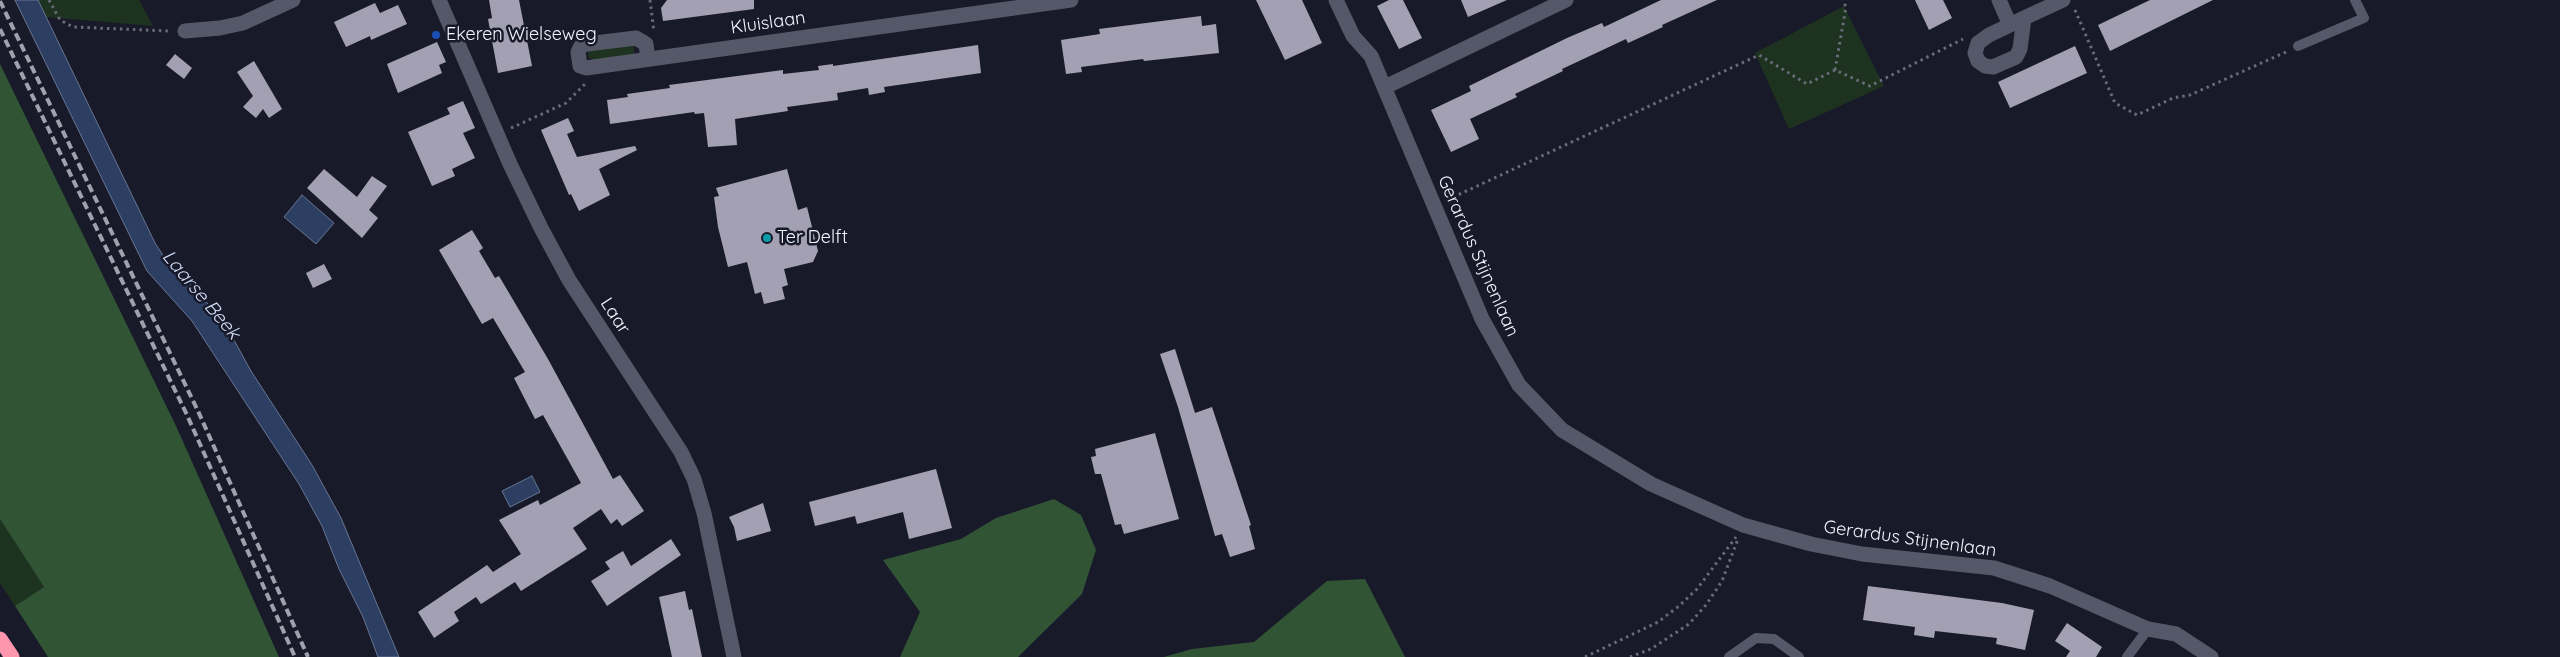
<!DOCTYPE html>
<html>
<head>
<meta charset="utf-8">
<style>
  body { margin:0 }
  canvas { display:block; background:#181a29 }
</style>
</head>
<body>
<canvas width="2560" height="657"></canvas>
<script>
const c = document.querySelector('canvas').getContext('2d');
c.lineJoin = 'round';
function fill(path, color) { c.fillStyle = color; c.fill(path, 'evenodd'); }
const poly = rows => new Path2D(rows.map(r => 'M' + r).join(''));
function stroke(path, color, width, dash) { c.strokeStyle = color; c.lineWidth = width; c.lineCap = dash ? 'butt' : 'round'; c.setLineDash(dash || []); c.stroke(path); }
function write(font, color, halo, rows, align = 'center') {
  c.font = font + ' Quicksand,sans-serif'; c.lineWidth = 5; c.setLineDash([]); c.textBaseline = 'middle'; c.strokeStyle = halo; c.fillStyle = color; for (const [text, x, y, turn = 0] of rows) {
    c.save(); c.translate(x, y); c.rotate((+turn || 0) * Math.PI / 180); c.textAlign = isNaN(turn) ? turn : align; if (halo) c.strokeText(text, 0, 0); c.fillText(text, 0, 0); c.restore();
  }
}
const green = poly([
  [38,0,139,0,153,26,46,17],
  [1844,6,1884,86,1789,129,1755,53],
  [634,45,634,54,594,60,588,57,588,51],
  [0,519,44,587,15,606,0,583]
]);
const forest = poly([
  [0,64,176,426,279,657,48,657,15,606,44,587,0,519],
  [1054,499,1081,515,1096,550,1082,594,1018,657,900,657,920,612,883,560,961,539,996,518],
  [1365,579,1405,657,1164,657,1192,649,1254,642,1327,581]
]);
const water = poly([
  [15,0,38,0,155,243,168,263,200,294,229,331,251,371,312,465,341,518,399,657,378,657,363,617,339,569,322,526,299,484,192,321,147,271,15,0],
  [302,195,334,223,316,244,284,217,302,195],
  [532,476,540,492,510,507,502,491,532,476]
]);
const building = poly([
  [489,0,519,0,532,66,498,73,488,19,492,18],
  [667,0,754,0,754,9,663,21,661,8],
  [1256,0,1302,0,1322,43,1285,60],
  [1389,0,1403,0,1422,38,1399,49,1377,6],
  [1461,0,1507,0,1468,17],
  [1661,0,1717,0,1662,25,1663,27,1628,43,1626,39,1562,69,1563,71,1515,94,1517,97,1470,119,1479,139,1451,152,1431,110,1471,91,1469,86,1567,38,1602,23,1604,27],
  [1915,0,1943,0,1952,18,1929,30],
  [2150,0,2213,0,2110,51,2098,25],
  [375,3,380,13,398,5,407,24,371,40,370,36,346,47,334,22],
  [1201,16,1202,26,1216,24,1219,53,1144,61,1143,59,1081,67,1082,72,1066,74,1061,40,1100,34,1099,29],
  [437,42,446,62,439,65,442,73,398,93,387,64],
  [978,45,981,73,884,87,885,92,869,95,868,88,837,93,838,100,787,107,788,111,735,119,737,145,708,147,704,113,695,114,694,112,610,124,607,100,628,97,627,94,670,88,669,85,783,70,783,74,819,70,818,66,833,64,833,66],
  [2075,46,2087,73,2010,108,1998,82],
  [175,54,192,68,184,79,166,65],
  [254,61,282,109,269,118,263,109,256,118,243,107,253,96,237,72],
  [463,101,475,128,463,133,475,158,452,169,455,176,432,186,408,132,450,114,447,108],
  [568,118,574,131,567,134,577,157,635,146,637,150,599,169,610,195,579,211,571,194,569,195,541,130],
  [324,169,357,197,372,176,387,186,369,210,378,218,362,238,307,188],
  [787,169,798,210,807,207,818,251,813,262,784,269,788,285,782,287,785,299,764,304,761,292,755,294,747,262,728,267,718,227,714,197,719,196,716,188],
  [472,230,483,248,479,251,495,278,499,276,548,359,613,479,620,475,644,511,622,526,617,519,611,524,601,509,573,528,587,549,521,591,515,582,481,604,476,597,454,612,459,621,434,638,418,612,487,565,493,572,521,554,499,520,538,500,540,505,581,483,543,415,535,419,514,378,525,372,493,318,482,324,439,250],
  [324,264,332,279,313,288,306,273],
  [1175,349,1195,413,1212,407,1251,525,1249,526,1255,549,1230,557,1222,534,1215,536,1178,407,1160,354],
  [1155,433,1179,519,1124,534,1121,524,1115,525,1101,474,1095,474,1091,457,1096,456,1095,449],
  [936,469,952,528,909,539,903,512,857,524,855,516,815,526,809,502],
  [763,503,771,531,737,541,734,527,729,517],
  [671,539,681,555,607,606,591,581,610,569,605,562,623,551,631,566],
  [1868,586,2002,603,2034,610,2025,650,1996,644,1997,638,1935,631,1934,638,1914,635,1915,627,1863,620],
  [685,591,689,610,692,609,702,657,672,657,659,597],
  [2067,623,2102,647,2096,657,2066,657,2070,651,2055,641]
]);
const path = poly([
  [49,0,60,20,73,27,169,31],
  [650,0,654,32],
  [2075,10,2115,103,2137,115,2173,98,2190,95,2286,52],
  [1835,70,1846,7,1843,0],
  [511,128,566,103,586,83],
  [1447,200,1759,55,1807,84,1835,70,1870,86,1963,39],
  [1585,657,1658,622,1679,606,1697,589,1736,537],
  [1630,657,1651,649,1689,624,1706,605,1722,581,1738,539]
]);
const lane = poly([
  [2298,46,2364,18,2355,0],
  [1729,657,1756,638,1774,639,1799,657],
  [2127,657,2148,629]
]);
const street = poly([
  [439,0,510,164,541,228,569,280,681,452,694,479,704,513,734,657],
  [1336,0,1353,36,1371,56,1482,319,1519,385,1562,430,1651,484,1743,525,1811,544,1862,554,1994,568,2050,586,2148,629,2176,634,2211,657],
  [1999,0,2010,25],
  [2024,18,2020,49,2016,57,1993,67,1985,66,1978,61,1975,53,1978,43,1989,35,2010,25,2024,18,2063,0],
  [185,31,220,28,243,23,293,0],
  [648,59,646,44,636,38,587,44,581,46,578,52,580,66,586,68,1071,0],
  [1385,87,1566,0]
]);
const highway = poly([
  [0,639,12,657]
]);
const rail = poly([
  [0,1,198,411,308,657],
  [0,29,187,415,295,657]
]);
const markers = [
  [436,35,5,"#1a4fb4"],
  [767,238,5,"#0f9aa8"]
];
const streetNames = [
  ["Kluislaan",768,23,-8],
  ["Gerardus Stijnenlaan",1478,256,66],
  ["Laar",615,316,57],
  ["Gerardus Stijnenlaan",1910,539,8]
];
const poiNames = [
  ["Ekeren Wielseweg",446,35],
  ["Ter Delft",777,238]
];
const waterNames = [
  ["Laarse Beek",201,295,50]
];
fill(green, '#1d331f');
fill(forest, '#315434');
fill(water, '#2d3e63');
stroke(water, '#687592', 1);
fill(building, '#a4a0b3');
stroke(path, '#696b78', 3, [2.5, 4]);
stroke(lane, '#555869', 10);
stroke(street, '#555869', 15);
stroke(highway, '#fe96ad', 15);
stroke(rail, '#9fa1ad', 4, [8, 4]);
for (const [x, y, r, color] of markers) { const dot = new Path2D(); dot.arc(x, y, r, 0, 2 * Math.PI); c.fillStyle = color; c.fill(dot); stroke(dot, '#181a29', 2); }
write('18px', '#f2f4fe', '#181a29', streetNames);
write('18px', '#f2f4fe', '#181a29', poiNames, 'left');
write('italic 19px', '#cedbf5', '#181a29', waterNames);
</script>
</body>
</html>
